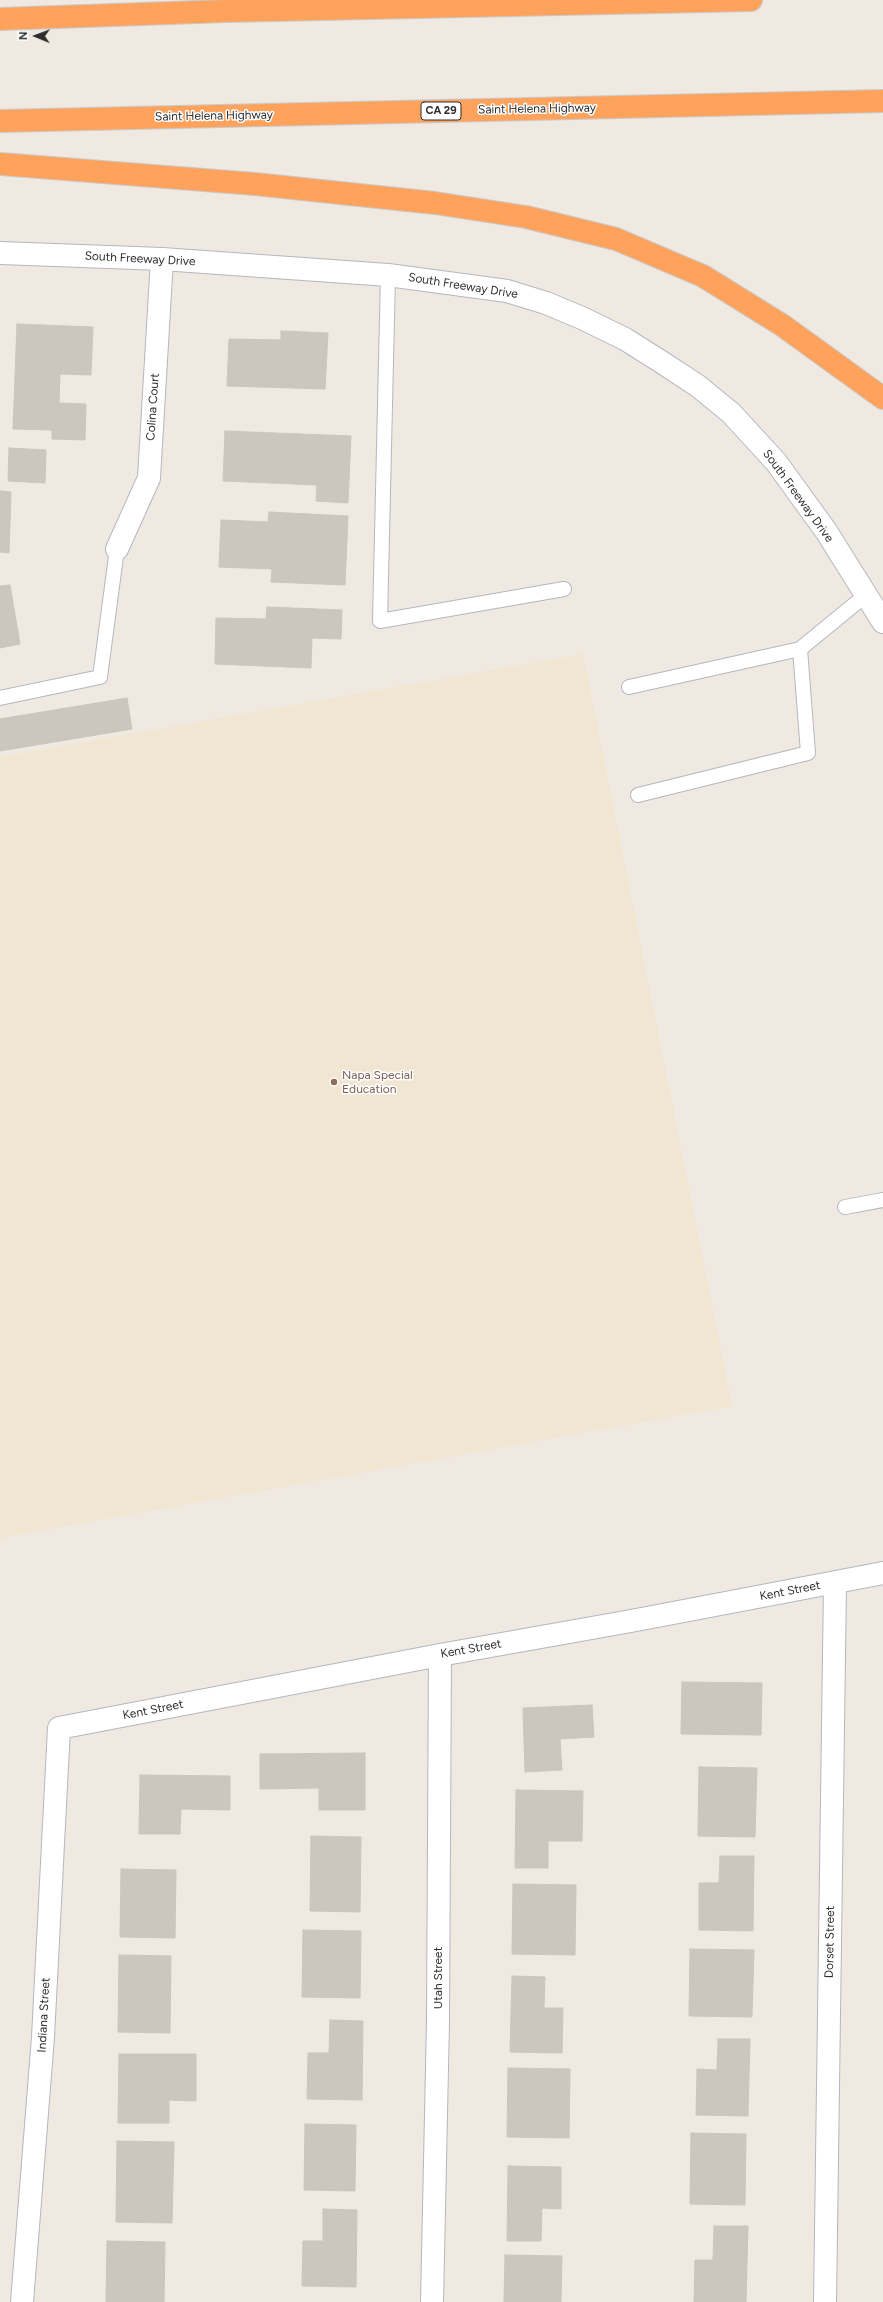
<!DOCTYPE html>
<html>
<head>
<meta charset="utf-8">
<style>
  body { margin:0 }
  #map { position:relative; width:883px; height:2302px; overflow:hidden; background:#efe9e1; font-family:Figtree,sans-serif }
  canvas { display:block }
  .north { position:absolute; left:16px; top:16px; width:40px; height:40px; -webkit-text-stroke:3px #fff; paint-order:stroke; rotate:271deg; font-size:11px; font-weight:700; line-height:16px; text-align:center; color:#2e2e2e }
  .north::after { content:''; display:block; margin:auto; width:14px; height:18px; background:#2e2e2e; clip-path:polygon(50% 0,100% 100%,50% 72%,0 100%) }
</style>
</head>
<body>
<div id="map">
<canvas width="883" height="2302"></canvas>
<div class="north">N</div>
</div>
<script>
const c = document.querySelector('canvas').getContext('2d');
c.lineJoin = 'round';
function fill(path, color) { c.fillStyle = color; c.fill(path, 'evenodd'); }
const poly = rows => new Path2D(rows.map(r => 'M' + r).join(''));
function stroke(path, color, width, dash) { c.strokeStyle = color; c.lineWidth = width; c.lineCap = dash ? 'butt' : 'round'; c.setLineDash(dash || []); c.stroke(path); }
function write(font, color, halo, rows, align = 'center') {
  c.font = font + ' Figtree,sans-serif'; c.lineWidth = 3; c.setLineDash([]); c.textBaseline = 'middle'; c.strokeStyle = halo; c.fillStyle = color; for (const [text, x, y, turn = 0] of rows) {
    c.save(); c.translate(x, y); c.rotate((+turn || 0) * Math.PI / 180); c.textAlign = isNaN(turn) ? turn : align; if (halo) c.strokeText(text, 0, 0); c.fillText(text, 0, 0); c.restore();
  }
}
const education = poly([
  [583,654,732,1406,0,1538,0,757]
]);
const building = poly([
  [17,324,93,327,91,375,60,374,59,403,86,404,85,440,52,439,52,430,13,429,17,324],
  [281,331,328,333,325,389,227,386,229,339,281,340,281,331],
  [225,431,351,436,348,503,316,501,317,485,223,481,225,431],
  [9,448,46,450,45,483,8,481,9,448],
  [0,491,11,492,9,553,0,552,0,491],
  [269,512,348,516,345,585,271,582,272,569,219,567,221,520,268,522,269,512],
  [10,585,20,644,0,648,0,586,10,585],
  [267,607,342,610,341,639,312,638,311,668,215,664,216,618,266,619,267,607],
  [127,698,132,729,0,751,0,719,127,698],
  [682,1682,762,1683,761,1735,681,1734,682,1682],
  [592,1705,594,1737,560,1739,562,1770,525,1772,523,1708,592,1705],
  [365,1753,365,1810,319,1810,319,1788,260,1789,260,1754,365,1753],
  [699,1767,757,1768,755,1837,698,1836,699,1767],
  [140,1775,230,1776,230,1810,181,1809,180,1834,139,1834,140,1775],
  [516,1790,583,1791,582,1841,548,1841,548,1868,515,1868,516,1790],
  [311,1836,361,1837,360,1912,310,1911,311,1836],
  [720,1856,754,1856,753,1931,699,1930,699,1883,719,1883,720,1856],
  [121,1869,176,1870,175,1938,120,1937,121,1869],
  [513,1884,576,1885,575,1955,512,1954,513,1884],
  [303,1930,361,1931,360,1998,302,1997,303,1930],
  [690,1949,754,1950,752,2017,689,2016,690,1949],
  [119,1955,171,1956,170,2033,118,2032,119,1955],
  [512,1976,545,1977,544,2008,563,2008,562,2053,510,2052,512,1976],
  [330,2020,363,2021,362,2100,307,2099,308,2053,329,2053,330,2020],
  [718,2039,750,2039,748,2116,696,2115,697,2069,717,2070,718,2039],
  [119,2054,196,2054,196,2101,169,2100,169,2123,118,2123,119,2054],
  [508,2068,570,2069,569,2138,507,2137,508,2068],
  [305,2124,356,2125,355,2191,304,2190,305,2124],
  [691,2133,746,2134,745,2205,690,2204,691,2133],
  [117,2141,174,2142,172,2223,116,2222,117,2141],
  [508,2166,561,2167,561,2209,542,2208,541,2241,507,2241,508,2166],
  [323,2209,357,2210,356,2287,302,2286,303,2241,323,2241,323,2209],
  [714,2226,748,2226,746,2302,694,2302,695,2260,713,2260,714,2226],
  [107,2241,165,2242,164,2302,106,2302,107,2241],
  [505,2255,562,2256,561,2302,504,2302,505,2255]
]);
const lane = poly([
  [388,275,380,621,564,589],
  [629,687,800,649],
  [0,698,100,677,117,549],
  [638,795,808,753,800,649,866,595],
  [845,1207,883,1200]
]);
const street = poly([
  [117,549,149,478,162,259],
  [22,2302,43,2037,59,1728,440,1655,631,1621,883,1573],
  [432,2302,438,2021,440,1655],
  [825,2302,835,1583]
]);
const secondary = poly([
  [0,253,162,259,388,275,507,291,546,303,582,318,625,339,663,363,698,386,731,413,776,462,826,531,883,622]
]);
const highway = poly([
  [0,19,226,11,751,0],
  [0,121,883,101],
  [0,164,255,184,435,203,526,217,616,239,703,276,782,325,883,398]
]);
const markers = [
  [334,1082,4,"#8d6e63"]
];
const shields = [
  [441,111,40]
];
const shieldNames = [
  ["CA 29",441,111]
];
const streetNames = [
  ["Saint Helena Highway",537,109,-1],
  ["Saint Helena Highway",214,116,-1],
  ["South Freeway Drive",140,259,3],
  ["South Freeway Drive",463,286,9],
  ["Colina Court",153,407,-86],
  ["South Freeway Drive",798,496,54],
  ["Kent Street",790,1591,-11],
  ["Kent Street",471,1649,-10],
  ["Kent Street",153,1710,-11],
  ["Dorset Street",830,1942,-89],
  ["Utah Street",438,1978,-90],
  ["Indiana Street",44,2015,-87]
];
const educationNames = [
  ["Napa Special",342,1075],
  ["Education",342,1089]
];
fill(education, '#f0e6d1');
fill(building, '#cbc7bf');
stroke(building, '#cbc5ba', 1);
stroke(lane, '#b4b7c1', 16);
stroke(street, '#b4b7c1', 24);
stroke(secondary, '#b4b7c1', 24);
stroke(highway, '#c9c9c9', 24);
stroke(lane, '#fff', 14);
stroke(street, '#fff', 22);
stroke(secondary, '#fff', 22);
stroke(highway, '#ffa35c', 22);
for (const [x, y, r, color] of markers) { const dot = new Path2D(); dot.arc(x, y, r, 0, 2 * Math.PI); c.fillStyle = color; c.fill(dot); stroke(dot, '#fff', 1.5); }
for (const [x, y, w] of shields) { const box = new Path2D(); box.roundRect(x - w / 2, y - 9, w, 18, 3); c.fillStyle = '#fff'; c.fill(box); stroke(box, '#2e2e2e', 1); }
write('bold 11px', '#2e2e2e', null, shieldNames);
write('12px', '#2e2e2e', '#fff', streetNames);
write('12px', '#785e54', '#fff', educationNames, 'left');
</script>
</body>
</html>
